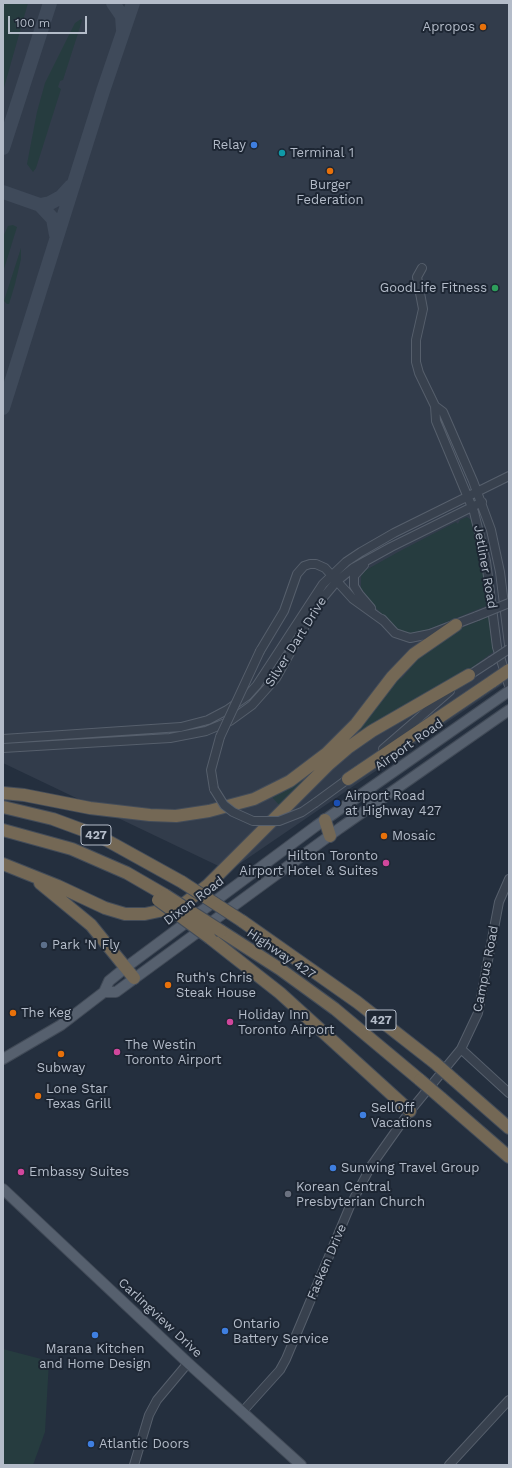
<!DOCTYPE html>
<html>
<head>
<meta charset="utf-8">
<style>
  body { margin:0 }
  #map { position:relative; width:512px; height:1468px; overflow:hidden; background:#242f3e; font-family:"Work Sans",sans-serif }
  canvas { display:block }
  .frame { position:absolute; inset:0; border:4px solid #b4bcc9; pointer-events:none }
  .scale { position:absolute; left:8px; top:16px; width:79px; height:18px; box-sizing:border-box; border:2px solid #b4bcc9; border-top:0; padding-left:5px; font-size:12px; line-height:14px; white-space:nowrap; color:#b4bcc9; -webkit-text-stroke:3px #1d2633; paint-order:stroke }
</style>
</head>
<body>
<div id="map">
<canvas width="512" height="1468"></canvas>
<div class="frame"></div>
<div class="scale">100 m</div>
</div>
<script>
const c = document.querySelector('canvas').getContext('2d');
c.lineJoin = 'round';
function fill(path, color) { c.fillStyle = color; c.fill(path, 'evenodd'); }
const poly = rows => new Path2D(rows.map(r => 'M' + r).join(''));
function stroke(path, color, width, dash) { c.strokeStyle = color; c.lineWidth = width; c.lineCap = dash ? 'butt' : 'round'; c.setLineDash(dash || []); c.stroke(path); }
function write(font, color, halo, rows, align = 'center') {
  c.font = font + ' "Work Sans",sans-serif'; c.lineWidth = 4; c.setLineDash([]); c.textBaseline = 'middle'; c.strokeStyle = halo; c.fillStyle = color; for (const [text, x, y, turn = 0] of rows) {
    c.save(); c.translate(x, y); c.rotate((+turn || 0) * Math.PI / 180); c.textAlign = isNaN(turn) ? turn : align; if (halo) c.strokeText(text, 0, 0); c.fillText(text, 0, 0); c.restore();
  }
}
const airport = poly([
  [3,3,509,3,509,680,229,871,3,763]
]);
const green = poly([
  [3,3,28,3,3,91],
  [81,19,82,20,80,27,63,80,60,81,58,87,61,89,36,168,33,172,27,164,37,112,45,83,75,23],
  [13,225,17,227,3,272,3,237,8,226],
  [21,248,21,259,15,284,9,304,7,304,4,301],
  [467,517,474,522,491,604,424,631,410,634,398,630,376,608,361,588,361,576,366,570,400,551,456,522,458,524,460,520],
  [493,615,490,629,493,652,467,671,417,701,281,807,270,795,298,779,400,677,401,679,410,669,410,665,415,660,459,629],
  [3,1349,49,1361,45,1432,33,1465,3,1465]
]);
const taxiway = poly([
  [113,3,122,16,123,30],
  [3,148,50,3],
  [3,192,40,205,53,219,56,235],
  [40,205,50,203,61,197,71,186],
  [3,408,103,91,133,3]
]);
const minor = poly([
  [422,268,417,277,423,309,416,340,416,362,419,373,435,406,436,421,474,512,486,561,497,647,509,686],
  [435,406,443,412,473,481,491,530,500,572,509,645],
  [364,565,354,576,354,586,359,594,371,608],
  [382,619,395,633,410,638,430,634,477,616],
  [260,651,284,611,297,574,304,566,310,564,316,564,325,568,353,599,385,622],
  [465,678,491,661],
  [3,739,181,727,208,720,227,710,247,696,257,685,323,584,346,562,361,552,394,533,509,476],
  [3,748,170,738,206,731,230,721,252,705,276,678,316,606,337,581,353,568,391,547,482,502],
  [383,749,450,691],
  [214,789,211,770,220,737],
  [315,803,352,776],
  [461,1049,509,1093],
  [243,1411,280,1370,286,1359,350,1206,371,1166,410,1111,461,1049,478,1013,499,902,509,879],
  [134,1465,149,1415,157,1400,188,1363],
  [449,1465,509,1400]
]);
const major = poly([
  [104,992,116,992,340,828,509,710],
  [3,1059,61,1025,104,992,109,981,125,968,316,826,509,691],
  [3,1189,188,1363,301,1465]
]);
const highway = poly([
  [348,779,493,681],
  [3,793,24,795,90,808,150,815,176,816,209,811,254,799,290,781,327,753,356,724,392,677,414,654,456,625],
  [3,807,53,819,99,836,182,882],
  [325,820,330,836],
  [3,830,72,849,127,873,165,895],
  [3,864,58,886,105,908,125,914,145,914,164,910,185,903,208,885,328,765,349,747,372,731,469,675],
  [40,883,91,925,134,978],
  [242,921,357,1002,435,1063],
  [221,931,280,969,335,1009,420,1080],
  [210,938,280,993,410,1111],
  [453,1079,509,1128],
  [441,1098,509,1157]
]);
const minorBridge = poly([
  [477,616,509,603],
  [491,661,509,649],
  [220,737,260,651],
  [214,789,224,805,233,812,253,821,279,821,302,812,315,803]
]);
const highwayBridge = poly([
  [493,681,509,670],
  [182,882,242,921],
  [165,895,221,931],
  [158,900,210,938],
  [435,1063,453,1079],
  [420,1080,441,1098]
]);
const markers = [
  [483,27,4,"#e8710a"],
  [254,145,4,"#3f7fe0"],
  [282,153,4,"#0f9aa8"],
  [330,171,4,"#e8710a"],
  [495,288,4,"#2e9e5b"],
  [337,803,4,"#1a4fb4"],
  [384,836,4,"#e8710a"],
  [386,863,4,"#d1479c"],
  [44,945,4,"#5c6f8a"],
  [168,985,4,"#e8710a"],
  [13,1013,4,"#e8710a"],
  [230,1022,4,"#d1479c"],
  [117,1052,4,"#d1479c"],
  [61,1054,4,"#e8710a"],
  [38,1096,4,"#e8710a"],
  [363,1115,4,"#3f7fe0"],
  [333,1168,4,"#3f7fe0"],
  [21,1172,4,"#d1479c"],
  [288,1194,4,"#6b7280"],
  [225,1331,4,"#3f7fe0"],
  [95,1335,4,"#3f7fe0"],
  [91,1444,4,"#3f7fe0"]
];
const shields = [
  [96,835,30],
  [381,1020,30]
];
const shieldNames = [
  ["427",96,835],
  ["427",381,1020]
];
const poiNames = [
  ["Apropos",475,27,"right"],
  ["Relay",246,145,"right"],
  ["Terminal 1",290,153],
  ["Burger",330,185,"center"],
  ["Federation",330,200,"center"],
  ["GoodLife Fitness",487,288,"right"],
  ["Airport Road",345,796],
  ["at Highway 427",345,811],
  ["Mosaic",392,836],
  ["Hilton Toronto",378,856,"right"],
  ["Airport Hotel & Suites",378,871,"right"],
  ["Park 'N Fly",52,945],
  ["Ruth's Chris",176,978],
  ["Steak House",176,993],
  ["The Keg",21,1013],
  ["Holiday Inn",238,1015],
  ["Toronto Airport",238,1030],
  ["The Westin",125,1045],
  ["Toronto Airport",125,1060],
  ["Subway",61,1068,"center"],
  ["Lone Star",46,1089],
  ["Texas Grill",46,1104],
  ["SellOff",371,1108],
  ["Vacations",371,1123],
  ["Sunwing Travel Group",341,1168],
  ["Embassy Suites",29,1172],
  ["Korean Central",296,1187],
  ["Presbyterian Church",296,1202],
  ["Ontario",233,1324],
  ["Battery Service",233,1339],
  ["Marana Kitchen",95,1349,"center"],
  ["and Home Design",95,1364,"center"],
  ["Atlantic Doors",99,1444]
];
const streetNames = [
  ["Jetliner Road",485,567,80],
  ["Silver Dart Drive",296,642,-58],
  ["Airport Road",409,745,-35],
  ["Dixon Road",194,901,-37],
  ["Highway 427",281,954,34],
  ["Campus Road",486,969,-79],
  ["Fasken Drive",327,1262,-67],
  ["Carlingview Drive",160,1318,43]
];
fill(airport, '#323c4b');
fill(green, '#263c3f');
stroke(taxiway, '#3f4a5a', 14);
stroke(minor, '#565f6c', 10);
stroke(major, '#414a57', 12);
stroke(highway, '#434c59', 14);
stroke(minor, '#38414e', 8);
stroke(major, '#56606e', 10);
stroke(highway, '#746855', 12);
stroke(minorBridge, '#565f6c', 10, []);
stroke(highwayBridge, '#434c59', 14, []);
stroke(minorBridge, '#38414e', 8);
stroke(highwayBridge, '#746855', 12);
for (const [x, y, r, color] of markers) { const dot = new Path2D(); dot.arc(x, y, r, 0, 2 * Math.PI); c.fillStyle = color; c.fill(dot); stroke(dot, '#1d2633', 1.5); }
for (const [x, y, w] of shields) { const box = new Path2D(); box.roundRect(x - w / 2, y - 10, w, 20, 3); c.fillStyle = '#1d2633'; c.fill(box); stroke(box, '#b4bcc9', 1); }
write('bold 12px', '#b4bcc9', null, shieldNames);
write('13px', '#b4bcc9', '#1d2633', poiNames, 'left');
write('13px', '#b4bcc9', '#1d2633', streetNames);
</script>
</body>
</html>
